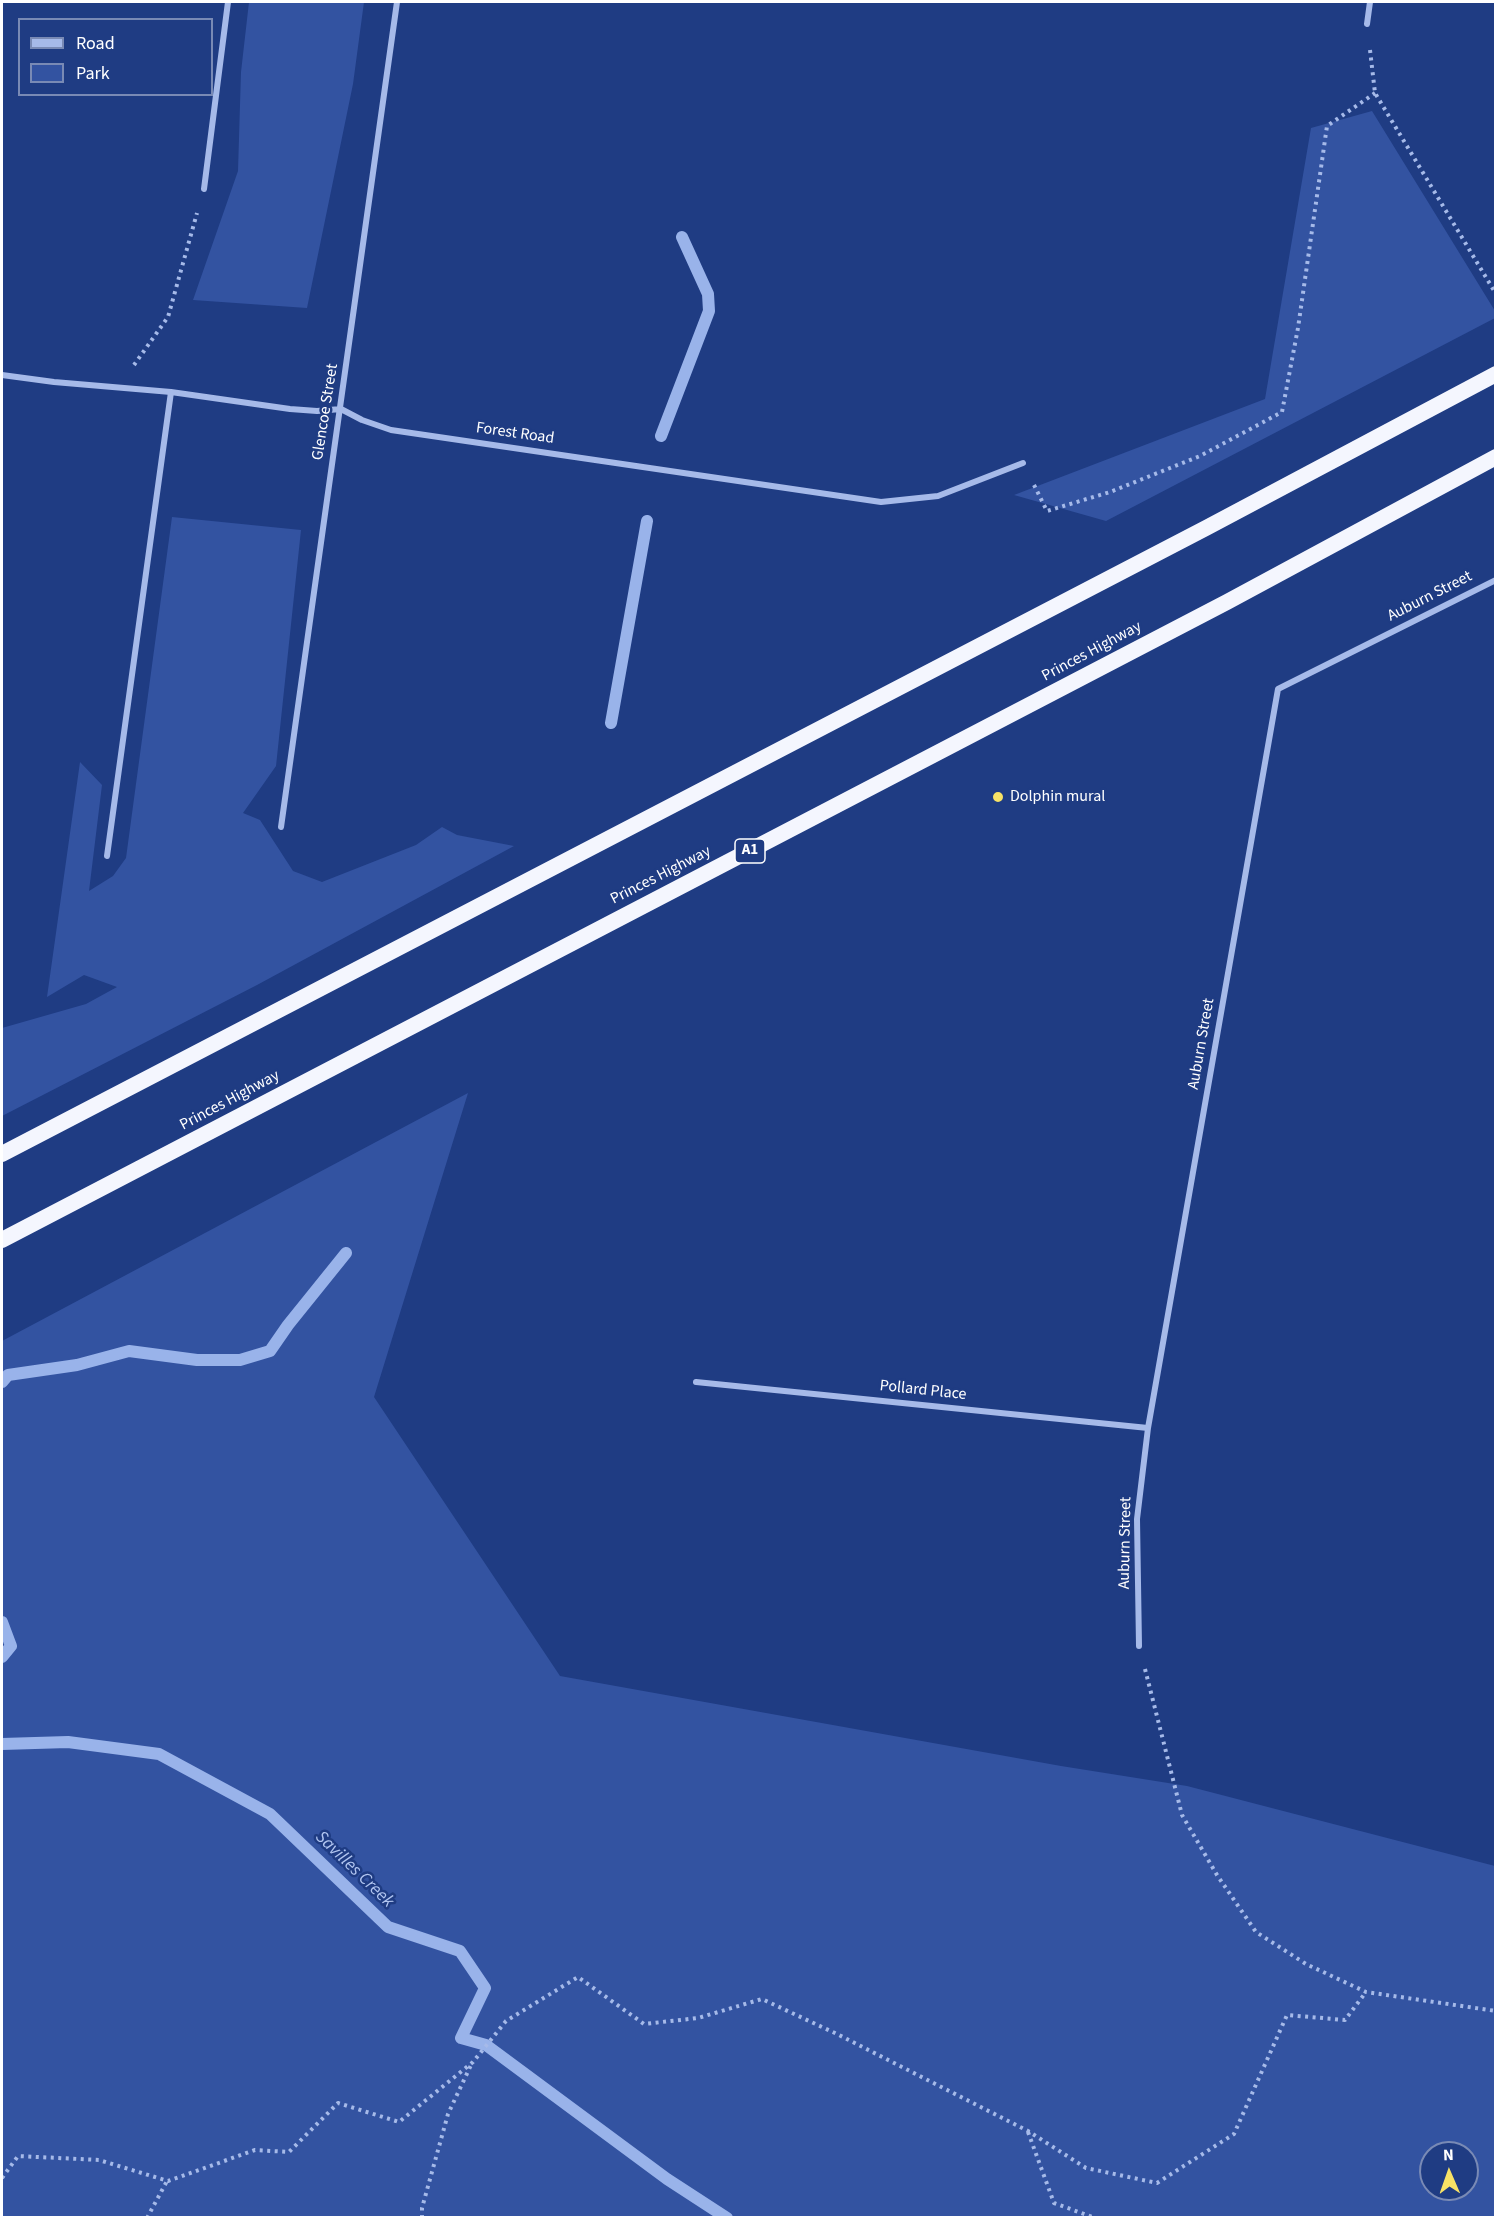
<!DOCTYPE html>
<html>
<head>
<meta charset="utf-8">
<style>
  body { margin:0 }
  #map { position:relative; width:1497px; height:2219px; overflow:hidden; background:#1f3c83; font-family:"Source Sans 3",sans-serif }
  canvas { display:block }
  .frame { position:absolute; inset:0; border:3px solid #fff; pointer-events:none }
  .legend { position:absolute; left:18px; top:18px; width:195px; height:78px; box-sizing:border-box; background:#1f3c83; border:2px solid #798ab5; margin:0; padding:8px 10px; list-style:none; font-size:18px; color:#fff }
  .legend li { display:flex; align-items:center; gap:12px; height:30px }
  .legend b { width:30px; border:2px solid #798ab5 }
  .north { position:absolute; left:1419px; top:2141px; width:60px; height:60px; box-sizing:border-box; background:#1f3c83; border:2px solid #798ab5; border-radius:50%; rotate:358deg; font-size:16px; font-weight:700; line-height:24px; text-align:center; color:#fff }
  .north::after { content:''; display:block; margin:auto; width:21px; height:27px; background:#f7e266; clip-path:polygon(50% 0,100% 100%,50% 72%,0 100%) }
</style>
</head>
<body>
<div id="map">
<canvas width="1497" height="2219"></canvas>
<div class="frame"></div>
<ul class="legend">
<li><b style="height:8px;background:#a6bae9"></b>Road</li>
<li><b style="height:16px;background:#3353a1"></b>Park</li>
</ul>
<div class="north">N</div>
</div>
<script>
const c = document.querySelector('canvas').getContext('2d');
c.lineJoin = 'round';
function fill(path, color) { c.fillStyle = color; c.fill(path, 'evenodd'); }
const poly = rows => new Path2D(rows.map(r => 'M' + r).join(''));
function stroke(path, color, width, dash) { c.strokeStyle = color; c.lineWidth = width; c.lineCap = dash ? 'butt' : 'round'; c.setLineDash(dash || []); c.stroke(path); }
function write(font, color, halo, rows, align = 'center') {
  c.font = font + ' "Source Sans 3",sans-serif'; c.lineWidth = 5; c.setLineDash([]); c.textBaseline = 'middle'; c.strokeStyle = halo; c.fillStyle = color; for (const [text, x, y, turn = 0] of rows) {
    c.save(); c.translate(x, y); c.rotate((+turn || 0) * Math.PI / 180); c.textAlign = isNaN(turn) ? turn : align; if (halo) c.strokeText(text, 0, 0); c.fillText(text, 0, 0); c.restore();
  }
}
const green = poly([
  [249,2,364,2,353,84,307,308,193,300,238,171,241,72],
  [1372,111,1495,311,1495,318,1106,521,1014,495,1265,399,1311,128],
  [172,517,301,530,276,766,243,813,260,820,293,871,322,882,416,845,442,827,457,835,514,846,257,985,2,1116,2,1028,86,1004,117,987,84,975,47,997,80,762,102,785,89,891,113,876,126,858],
  [468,1093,374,1397,560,1676,1061,1766,1187,1786,1495,1866,1495,2217,2,2217,2,1341],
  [1431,2153,1467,2153,1467,2189,1431,2189]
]);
const stream = poly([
  [661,436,709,311,708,294,682,237],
  [611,723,647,521],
  [2,1382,8,1375,77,1365,129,1351,197,1360,240,1360,270,1351,288,1325,346,1253],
  [2,1622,11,1646,2,1657],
  [2,1744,68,1742,159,1754,270,1814,388,1927,460,1951,485,1988,461,2038,486,2045,667,2179,727,2218]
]);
const path = poly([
  [1370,50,1375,93,1496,294],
  [134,365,168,317,197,213],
  [1034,485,1047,511,1110,492,1200,456,1282,412,1298,328,1327,126,1375,93],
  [1145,1669,1182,1815,1217,1875,1256,1932,1306,1964,1366,1992,1496,2011],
  [1028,2132,1054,2203,1095,2218],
  [2,2178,18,2156,99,2160,168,2181,255,2150,289,2152,338,2103,399,2122,473,2062,506,2021,578,1977,644,2024,698,2018,762,1999,837,2034,1028,2131,1086,2168,1157,2183,1234,2134,1287,2015,1345,2020,1366,1992],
  [147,2218,167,2181],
  [422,2218,422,2208,448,2114,471,2065]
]);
const minor = poly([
  [1367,24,1370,2],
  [204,189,228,2],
  [2,375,54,382,171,392,290,409,317,411,341,409,362,420,391,430,881,502,938,496,1023,463],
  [281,827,397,2],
  [107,856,171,392],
  [696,1382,1148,1428],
  [1139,1646,1137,1519,1148,1428,1278,689,1496,580]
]);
const trunk = poly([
  [2,1154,1206,528,1496,374],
  [2,1240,1227,602,1496,457]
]);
const markers = [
  [998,797,6,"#f7e266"]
];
const shields = [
  [750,851,30]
];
const shieldNames = [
  ["A1",750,851]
];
const streetNames = [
  ["Glencoe Street",326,412,-81],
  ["Forest Road",515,434,8],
  ["Auburn Street",1430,597,-27],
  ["Princes Highway",1092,652,-28],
  ["Princes Highway",661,876,-27],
  ["Auburn Street",1202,1044,-80],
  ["Princes Highway",230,1101,-28],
  ["Pollard Place",923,1391,6],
  ["Auburn Street",1126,1543,-89]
];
const poiNames = [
  ["Dolphin mural",1010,797]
];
const waterNames = [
  ["Savilles Creek",354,1870,44]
];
fill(green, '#3353a1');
stroke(stream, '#99b3ea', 12);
stroke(path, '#a6bae9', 4, [3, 4.5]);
stroke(minor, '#a6bae9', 6);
stroke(trunk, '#f4f6fe', 16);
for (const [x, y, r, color] of markers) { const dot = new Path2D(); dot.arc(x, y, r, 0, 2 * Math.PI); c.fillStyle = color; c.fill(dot); stroke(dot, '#1f3c83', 2); }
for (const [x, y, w] of shields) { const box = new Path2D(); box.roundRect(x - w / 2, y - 12, w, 24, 4.5); c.fillStyle = '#1f3c83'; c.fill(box); stroke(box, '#fff', 1.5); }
write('bold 15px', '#fff', null, shieldNames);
write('16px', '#fff', '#1f3c83', streetNames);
write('16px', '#fff', '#1f3c83', poiNames, 'left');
write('italic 18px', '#b1c5f0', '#1f3c83', waterNames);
</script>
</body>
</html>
